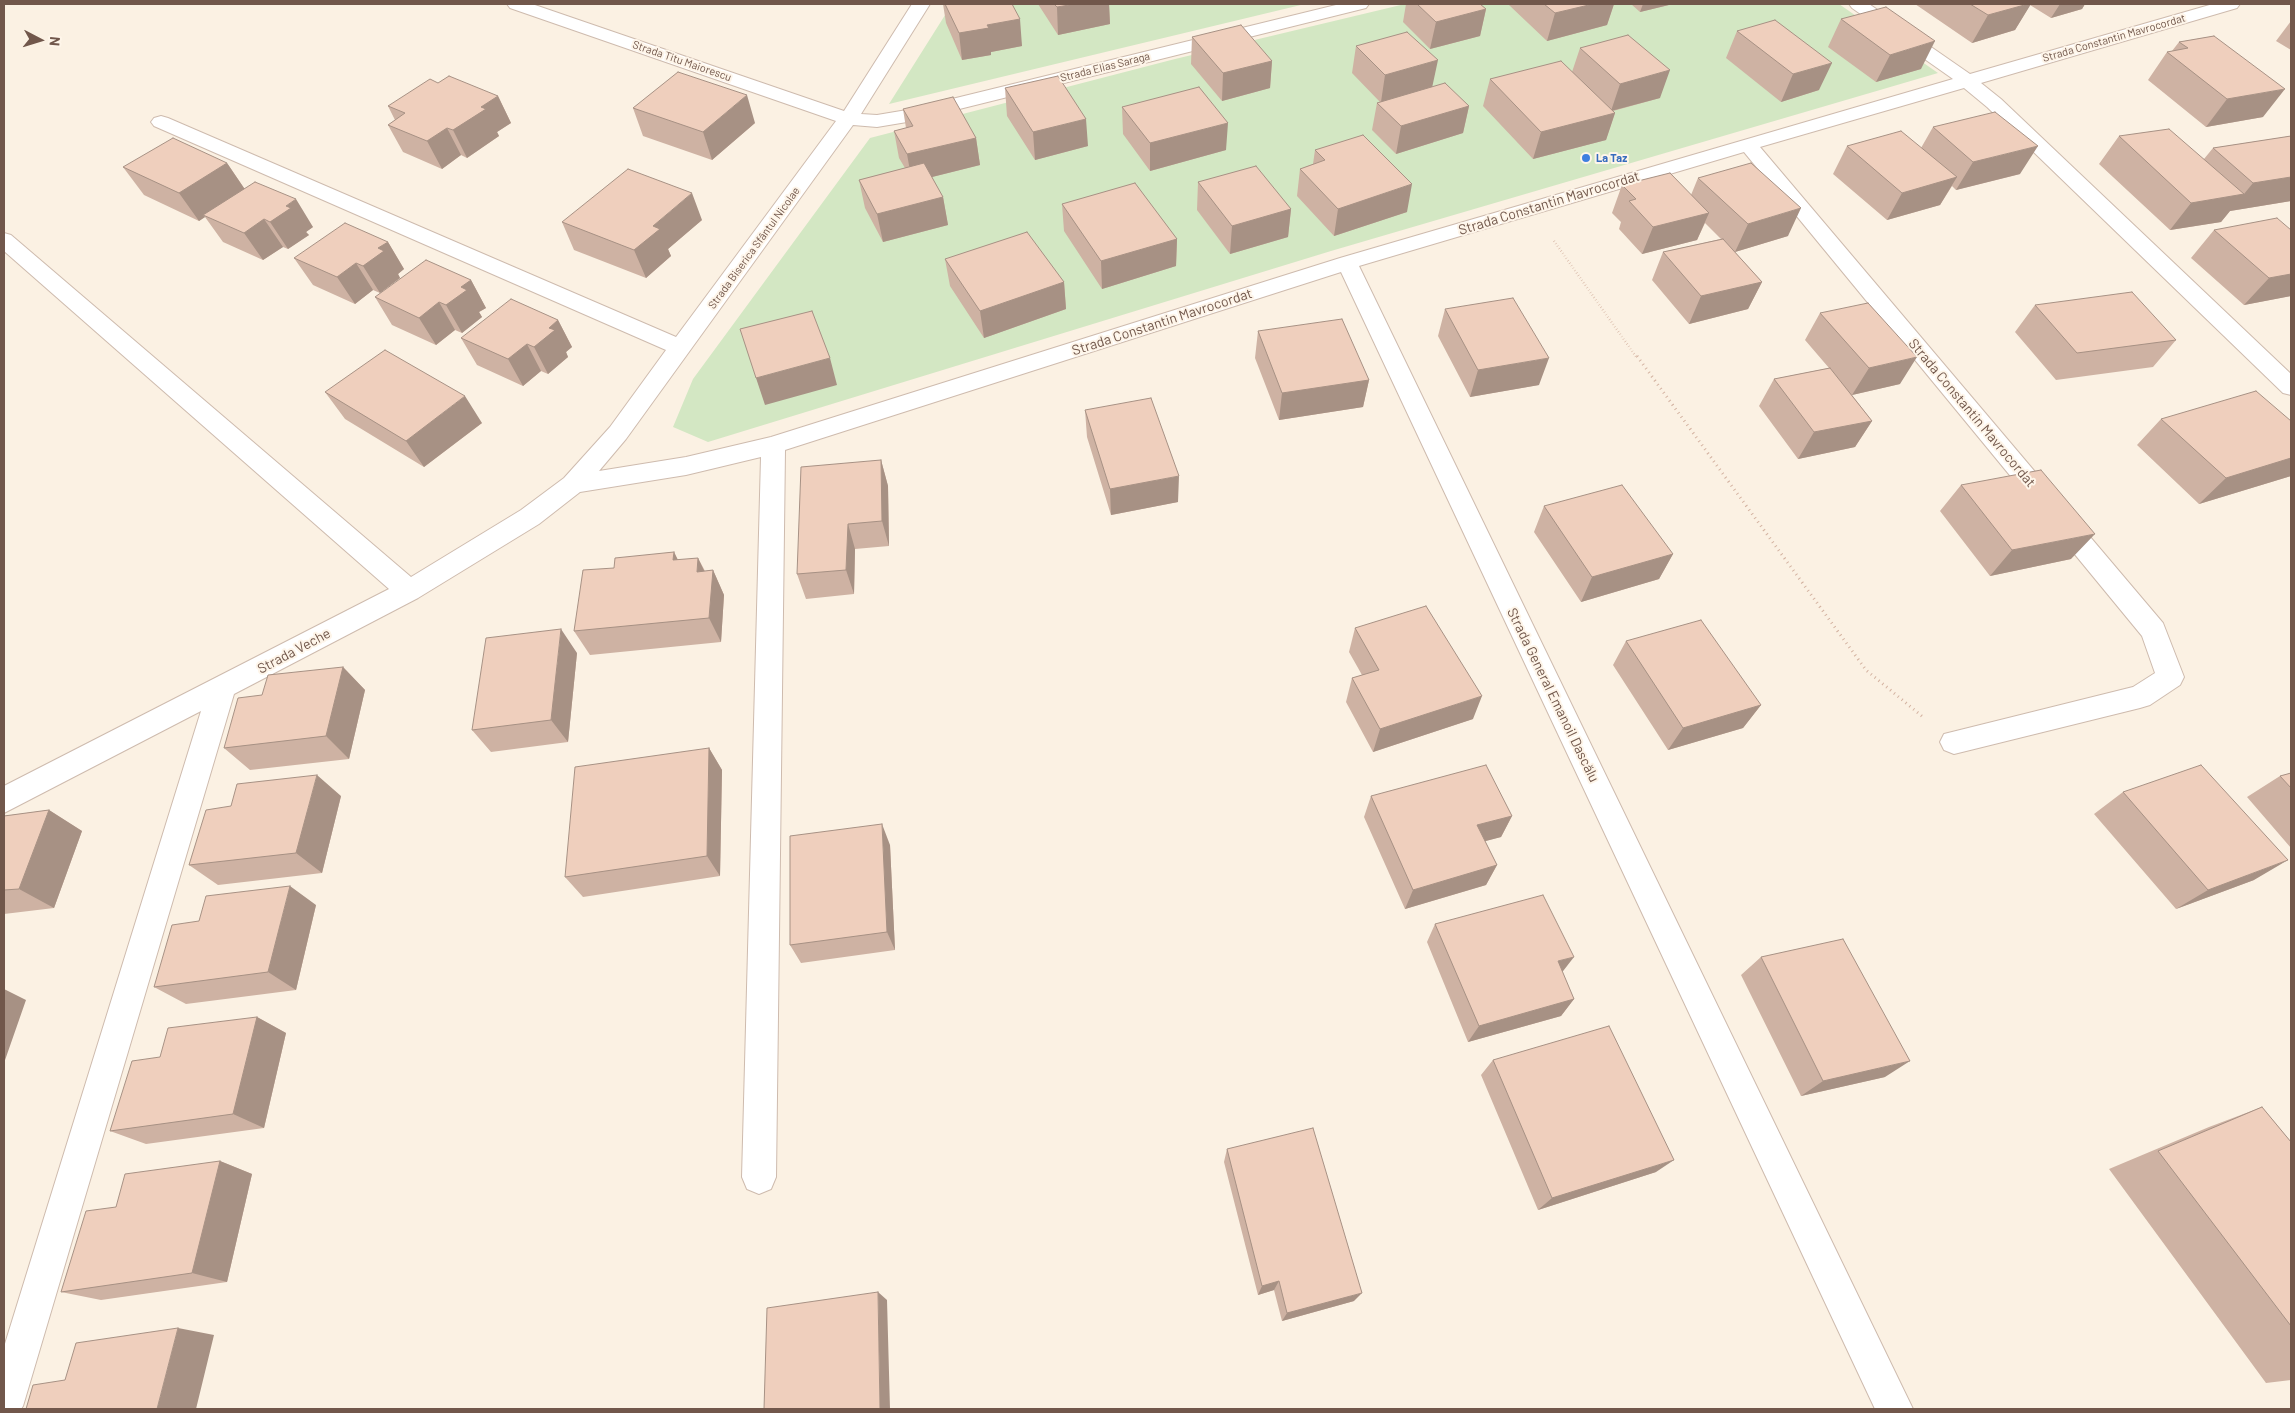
<!DOCTYPE html>
<meta charset="utf-8">
<style>
body{margin:0}
#map{position:relative;width:2295px;height:1413px;overflow:hidden;background:#fbf1e3;font-family:Barlow,sans-serif}
canvas{display:block}
.frame{position:absolute;inset:0;border:5px solid #71574b;pointer-events:none}
.north{position:absolute;left:15px;top:15px;width:50px;height:50px;-webkit-text-stroke:4px #fef5e9;paint-order:stroke;rotate:95deg;font-size:14px;font-weight:700;line-height:20px;text-align:center;color:#71574b}
.north::after{content:'';display:block;margin:auto;width:18px;height:22px;background:#71574b;clip-path:polygon(50% 0,100% 100%,50% 72%,0 100%)}
</style>
<div id="map">
<canvas width="2295" height="1413"></canvas>
<div class="frame"></div>
<div class="north">N</div>
</div>
<script>
const g = document.querySelector('canvas').getContext('2d');
g.lineJoin = 'round';
function fill(path, color) {
  g.fillStyle = color;
  g.fill(path, 'evenodd');
}
function poly(rows) {
  const path = new Path2D();
  for (const r of rows) {
    path.moveTo(r[0], r[1]);
    for (let i = 2; i < r.length; i += 2) path.lineTo(r[i], r[i + 1]);
  }
  return path;
}
function trace(path, color, width, dash) {
  g.strokeStyle = color;
  g.lineWidth = width;
  g.lineCap = dash ? 'butt' : 'round';
  g.setLineDash(dash || []);
  g.stroke(path);
}
function drawText(font, color, halo, rows, align = 'center') {
  g.font = font + ' Barlow,sans-serif';
  g.lineWidth = 4;
  g.setLineDash([]);
  g.textBaseline = 'middle';
  g.strokeStyle = halo;
  g.fillStyle = color;
  for (const [text, x, y, turn = 0] of rows) {
    g.save();
    g.translate(x, y);
    g.rotate((+turn || 0) * Math.PI / 180);
    g.textAlign = isNaN(turn) ? turn : align;
    if (halo) g.strokeText(text, 0, 0);
    g.fillText(text, 0, 0);
    g.restore();
  }
}
fill(poly([
 [952,4,1305,4,889,104],
 [1405,4,1839,4,1938,73,1331,251,708,442,673,427,693,379,870,138,1175,59]
]), '#d3e7c3');
const minor = poly([
 [507,4,532,4,844,111,912,4,930,4,861,114,877,115,907,110,1340,4,1369,4,1366,8,907,122,877,127,853,125,626,439,599,471,686,457,771,437,1340,258,1953,79,1852,8,1849,4,1869,4,1970,74,2213,4,2240,4,2237,8,1981,83,2001,99,2291,374,2291,395,2283,393,1987,107,1964,88,1760,147,2163,623,2184,677,2180,685,2150,705,2140,708,1954,754,1944,750,1940,742,1944,734,2133,687,2155,673,2142,636,1744,152,1359,266,1913,1409,1875,1409,1341,272,785,450,776,1177,771,1189,759,1194,747,1189,742,1177,761,457,686,475,580,492,539,524,418,598,234,694,23,1406,21,1409,4,1409,4,1347,201,711,4,813,4,786,389,589,4,251,4,233,11,235,411,577,521,510,564,478,610,427,666,350,154,126,151,122,154,118,161,116,168,118,676,337,836,121,510,8,507,4]
]);
trace(minor, '#cebbae', 2);
trace(poly([
 [1554,241,1637,358]
]), '#d3b2a0', 2.5, [0.5, 2.5]);
trace(poly([
 [1637,356,1866,670,1923,717]
]), '#d3b2a0', 3, [1, 4]);
fill(minor, '#fff');
fill(poly([
 [943,4,1012,4,1022,46,991,52,991,55,962,60,946,23],
 [1038,4,1109,4,1110,24,1058,35],
 [1406,4,1480,4,1486,9,1480,36,1430,49,1403,22],
 [1509,4,1614,4,1607,25,1547,41,1509,5],
 [1631,4,1673,4,1640,12],
 [1915,4,2085,4,2082,9,2051,18,2030,5,2015,30,1972,43],
 [1841,19,1921,69,1876,82,1828,47],
 [2291,21,2291,50,2276,41],
 [1737,31,1819,90,1781,102,1726,58],
 [2214,36,2263,117,2206,127,2148,80,2167,52,2172,51,2179,42],
 [1192,37,1272,61,1270,88,1222,101,1191,64],
 [1356,46,1469,106,1463,133,1396,154,1372,130,1377,103,1380,102,1352,73],
 [1580,48,1660,98,1613,111,1615,113,1606,140,1533,159,1483,106,1490,79,1572,72],
 [438,83,498,96,511,123,497,132,499,136,467,158,461,155,442,169,403,152,388,125,395,120,388,106],
 [1005,88,1088,146,1035,160,1007,116],
 [1122,107,1226,150,1150,171,1123,134],
 [633,108,755,123,712,160,643,136],
 [903,109,976,138,980,165,932,177,943,197,948,225,883,242,865,208,859,180,905,168,899,158,894,131,906,128],
 [1933,127,2020,174,1956,190,1952,186,1940,205,1887,220,1833,174,1847,146,1921,148],
 [2119,136,2204,159,2213,148,2291,136,2291,201,2230,211,2221,222,2170,230,2099,164],
 [1315,150,1407,212,1334,236,1297,196,1300,169,1313,164],
 [227,163,244,188,313,227,306,232,309,235,288,249,283,247,263,260,223,242,205,217,199,221,144,195,123,167],
 [1698,178,1788,236,1735,252,1762,282,1748,309,1689,324,1652,280,1663,252,1721,239,1705,223,1697,240,1642,254,1619,229,1621,222,1612,213,1622,185,1691,195],
 [1198,182,1291,209,1288,237,1230,254,1197,210],
 [1062,204,1177,239,1176,266,1102,289,1064,231],
 [702,220,668,249,671,256,646,278,574,250,562,222],
 [2214,230,2291,230,2291,296,2244,305,2191,258],
 [388,242,404,269,398,274,400,278,380,293,373,290,355,304,313,285,294,258],
 [945,259,1064,282,1066,309,984,338,950,286],
 [471,280,486,308,479,312,482,317,462,333,455,330,436,345,392,325,375,297],
 [2035,305,2176,340,2153,367,2056,380,2015,332],
 [1445,309,1539,385,1470,397,1438,336],
 [1820,313,1900,384,1852,395,1872,421,1855,447,1798,459,1759,406,1774,379,1829,368,1805,340],
 [558,320,572,347,566,352,568,357,548,374,541,371,523,386,477,365,461,338],
 [1258,331,1369,380,1363,407,1279,420,1255,358],
 [325,392,482,423,424,467,345,419],
 [1085,410,1178,502,1111,515,1087,437],
 [2161,419,2291,421,2291,476,2199,504,2137,445],
 [881,460,888,486,889,546,855,549,854,594,806,599,797,574],
 [1961,485,2071,559,1990,576,1940,511],
 [1544,506,1673,554,1659,579,1581,602,1534,532],
 [674,552,678,560,698,558,705,571,713,570,724,595,721,642,590,655,574,631,614,568],
 [1355,628,1473,719,1373,752,1346,702,1352,678,1362,675,1349,652],
 [1626,641,1761,705,1743,728,1668,750,1613,665],
 [577,653,568,742,491,752,472,730],
 [343,667,365,690,349,759,250,770,224,748,262,695],
 [709,748,722,770,720,876,583,897,565,877],
 [2291,773,2291,848,2247,797,2280,776],
 [2123,792,2254,880,2176,909,2094,814],
 [341,796,322,873,218,885,189,865],
 [1371,796,1512,816,1501,837,1485,841,1497,865,1486,885,1405,909,1364,817],
 [49,810,82,831,54,908,4,914,4,816],
 [890,845,895,950,801,963,790,945],
 [316,905,296,990,186,1004,154,987],
 [1435,924,1562,972,1574,999,1561,1016,1468,1042,1427,942],
 [1761,957,1885,1077,1801,1096,1741,975],
 [257,1017,286,1033,264,1128,146,1144,110,1131,160,1057],
 [1493,1060,1656,1172,1538,1210,1481,1075],
 [2262,1107,2291,1142,2291,1380,2266,1383,2109,1169,2209,1127],
 [1227,1149,1354,1301,1282,1321,1274,1290,1258,1295,1224,1162],
 [220,1161,252,1174,227,1282,101,1300,61,1292,116,1207]
]), '#ceb2a3');
fill(poly([
 [1075,4,1109,4,1110,24,1058,35,1057,7],
 [1593,4,1614,4,1607,25,1547,41,1555,13],
 [1643,4,1673,4,1640,12],
 [2028,4,2031,4,2015,30,1972,43,1988,15],
 [2060,4,2085,4,2082,9,2051,18],
 [1486,9,1480,36,1430,49,1436,22],
 [1020,19,1022,46,991,52,991,55,962,60,959,33,987,25],
 [1935,41,1921,69,1876,82,1890,55],
 [1438,60,1432,88,1381,102,1385,75],
 [1272,61,1270,88,1222,101,1223,73],
 [1832,63,1819,90,1781,102,1793,74],
 [1670,70,1660,98,1611,111,1620,84],
 [2285,89,2263,117,2206,127,2227,99],
 [747,95,755,123,712,160,703,132],
 [498,96,511,123,497,132,499,136,467,158,453,130,481,107],
 [1469,106,1463,133,1396,154,1401,126],
 [1615,113,1606,140,1533,159,1541,132],
 [1086,119,1088,146,1035,160,1033,132],
 [1228,123,1226,150,1150,171,1150,143],
 [447,128,461,155,442,169,427,141],
 [976,138,980,165,912,182,907,154],
 [2038,146,2020,174,1956,190,1973,162],
 [227,163,246,191,203,215,205,217,199,221,179,193],
 [1957,177,1940,205,1887,220,1902,193],
 [2291,177,2291,201,2230,211,2221,222,2170,230,2191,203,2244,194,2253,183],
 [1412,184,1407,212,1334,236,1338,209],
 [692,193,702,220,668,249,671,256,646,278,634,250,653,226],
 [943,197,948,225,883,242,877,214],
 [296,199,313,227,306,232,309,235,288,249,270,222,286,206],
 [1801,208,1788,236,1735,252,1748,224],
 [1291,209,1288,237,1230,254,1232,226],
 [1709,213,1697,240,1642,254,1653,227],
 [264,219,283,247,263,260,244,233],
 [1177,239,1176,266,1102,289,1101,261],
 [388,242,404,269,398,274,400,278,380,293,363,266,378,248],
 [356,263,373,290,355,304,337,277],
 [2291,274,2291,296,2244,305,2269,278],
 [471,280,486,308,479,312,482,317,462,333,446,305,461,287],
 [1064,282,1066,309,984,338,980,311],
 [1762,282,1748,309,1689,324,1701,296],
 [439,302,455,330,436,345,419,318],
 [558,320,572,347,566,352,568,357,548,374,534,347,549,328],
 [527,344,541,371,523,386,508,359],
 [1917,357,1900,384,1852,395,1869,368],
 [830,358,837,385,765,405,756,378],
 [1549,358,1539,385,1470,397,1478,370],
 [1369,380,1363,407,1279,420,1282,393],
 [465,396,482,423,424,467,406,441],
 [1872,421,1855,447,1798,459,1814,432],
 [2291,458,2291,476,2199,504,2226,478],
 [881,460,888,486,889,546,882,521],
 [1179,476,1178,502,1111,515,1110,489],
 [848,524,855,549,854,594,846,570],
 [2095,534,2071,559,1990,576,2012,550],
 [674,552,686,577,673,560],
 [1673,554,1659,579,1581,602,1592,577],
 [698,558,710,583,697,572],
 [713,570,724,595,721,642,709,618],
 [561,629,577,653,568,742,551,720],
 [343,667,365,690,349,759,326,736],
 [1482,696,1473,719,1373,752,1380,729],
 [1761,705,1743,728,1668,750,1683,728],
 [709,748,722,770,720,876,707,856],
 [317,775,341,796,322,873,296,853],
 [49,810,82,831,54,908,19,889],
 [1512,816,1501,837,1467,846,1477,825],
 [882,824,890,845,895,950,887,932],
 [2288,860,2254,880,2176,909,2208,890],
 [1497,865,1486,885,1405,909,1413,890],
 [290,886,316,905,296,990,268,972],
 [1574,957,1560,975,1558,961],
 [4,989,26,1000,4,1063],
 [1574,999,1561,1016,1468,1042,1479,1026],
 [257,1017,286,1033,264,1128,233,1114],
 [1910,1061,1885,1077,1801,1096,1823,1081],
 [1674,1160,1656,1172,1538,1210,1552,1198],
 [220,1161,252,1174,227,1282,192,1273],
 [1279,1281,1274,1290,1258,1295,1262,1286],
 [878,1292,887,1300,890,1409,880,1409],
 [1362,1293,1354,1301,1282,1321,1287,1313],
 [178,1328,214,1335,196,1409,157,1409]
]), '#a79184');
const building = poly([
 [945,4,1012,4,1020,19,987,25,989,28,959,33,945,4],
 [1054,4,1075,4,1057,7,1054,4],
 [1417,4,1480,4,1486,9,1436,22,1417,4],
 [1544,4,1593,4,1555,13,1544,4],
 [1970,4,2028,4,1988,15,1970,4],
 [1886,7,1935,41,1890,55,1841,19,1886,7],
 [1775,20,1832,63,1793,74,1737,31,1775,20],
 [1241,25,1272,61,1223,73,1192,37,1241,25],
 [1407,32,1438,60,1385,75,1356,46,1407,32],
 [1628,35,1670,70,1620,84,1580,48,1628,35],
 [2214,36,2285,89,2227,99,2167,52,2188,48,2179,42,2214,36],
 [1561,61,1615,113,1541,132,1490,79,1561,61],
 [678,72,747,95,703,132,633,108,678,72],
 [449,76,498,96,481,107,486,109,453,130,447,128,427,141,388,125,405,113,388,106,430,79,438,83,449,76],
 [1058,76,1086,119,1033,132,1005,88,1058,76],
 [1445,83,1469,106,1401,126,1377,103,1445,83],
 [1199,87,1228,123,1150,143,1122,107,1199,87],
 [953,97,976,138,907,154,894,131,913,126,903,109,953,97],
 [1995,112,2038,146,1973,162,1933,127,1995,112],
 [2169,129,2244,194,2191,203,2119,136,2169,129],
 [1901,131,1957,177,1902,193,1847,146,1901,131],
 [1363,135,1412,184,1338,209,1300,169,1325,160,1315,150,1363,135],
 [2291,136,2291,177,2253,183,2213,148,2291,136],
 [173,138,227,163,179,193,123,167,173,138],
 [924,163,943,197,877,214,859,180,924,163],
 [1751,163,1801,208,1748,224,1698,178,1751,163],
 [1256,166,1291,209,1232,226,1198,182,1256,166],
 [628,169,692,193,653,226,660,229,634,250,562,222,628,169],
 [1670,173,1709,213,1653,227,1629,201,1636,199,1622,185,1670,173],
 [255,182,296,199,286,206,291,208,270,222,264,219,244,233,203,215,255,182],
 [1135,183,1177,239,1101,261,1062,204,1135,183],
 [2277,218,2291,230,2291,274,2269,278,2214,230,2277,218],
 [345,223,388,242,378,248,384,251,363,266,356,263,337,277,294,258,345,223],
 [1027,232,1064,282,980,311,945,259,1027,232],
 [1723,239,1762,282,1701,296,1663,252,1723,239],
 [426,260,471,280,461,287,467,290,446,305,439,302,419,318,375,297,426,260],
 [2132,292,2176,340,2077,353,2035,305,2132,292],
 [1513,298,1549,358,1478,370,1445,309,1513,298],
 [511,299,558,320,549,328,555,330,534,347,527,344,508,359,461,338,511,299],
 [1868,303,1917,357,1869,368,1820,313,1868,303],
 [812,311,830,358,756,378,740,329,812,311],
 [1342,319,1369,380,1282,393,1258,331,1342,319],
 [385,350,465,396,406,441,325,392,385,350],
 [1830,368,1872,421,1814,432,1774,379,1830,368],
 [2256,391,2291,421,2291,458,2226,478,2161,419,2256,391],
 [1151,398,1179,476,1110,489,1085,410,1151,398],
 [881,460,882,521,848,524,846,570,797,574,801,467,881,460],
 [2041,470,2095,534,2012,550,1961,485,2041,470],
 [1622,485,1673,554,1592,577,1544,506,1622,485],
 [674,552,673,560,698,558,697,572,713,570,709,618,574,631,583,570,614,568,615,558,674,552],
 [1426,606,1482,696,1380,729,1352,678,1379,670,1355,628,1426,606],
 [1701,620,1761,705,1683,728,1626,641,1701,620],
 [561,629,551,720,472,730,486,638,561,629],
 [343,667,326,736,224,748,238,698,262,695,268,675,343,667],
 [709,748,707,856,565,877,575,767,709,748],
 [1486,765,1512,816,1477,825,1497,865,1413,890,1371,796,1486,765],
 [2201,765,2288,860,2208,890,2123,792,2201,765],
 [2291,773,2291,788,2280,776,2291,773],
 [317,775,296,853,189,865,206,810,231,806,237,784,317,775],
 [49,810,19,889,4,890,4,816,49,810],
 [882,824,887,932,790,945,790,836,882,824],
 [290,886,268,972,154,987,172,925,199,921,206,896,290,886],
 [1543,895,1574,957,1558,961,1574,999,1479,1026,1435,924,1543,895],
 [1843,939,1910,1061,1823,1081,1761,957,1843,939],
 [257,1017,233,1114,110,1131,132,1061,160,1057,168,1028,257,1017],
 [1609,1026,1674,1160,1552,1198,1493,1060,1609,1026],
 [2262,1107,2291,1142,2291,1326,2158,1151,2262,1107],
 [1313,1128,1362,1293,1287,1313,1279,1281,1262,1286,1227,1149,1313,1128],
 [220,1161,192,1273,61,1292,86,1211,116,1207,125,1174,220,1161],
 [878,1292,880,1409,764,1409,767,1308,878,1292],
 [178,1328,157,1409,26,1409,33,1385,65,1380,76,1343,178,1328]
]);
fill(building, '#efcfbd');
trace(building, '#a79184', 1);
for (const [x, y, r, color] of [
 [1586,158,5,"#3f7fe0"]
]) {
  const dot = new Path2D();
  dot.arc(x, y, r, 0, 2 * Math.PI);
  g.fillStyle = color;
  g.fill(dot);
  trace(dot, '#fef5e9', 2);
}
drawText('11px', '#71574b', '#fef5e9', [
 ["Strada Constantin Mavrocordat",2114,38,-16],
 ["Strada Titu Maiorescu",682,61,19],
 ["Strada Elias Saraga",1105,67,-14],
 ["Strada Biserica Sfântul Nicolae",754,248,-54]
]);
drawText('bold 11px', '#366cbe', '#fef5e9', [
 ["La Taz",1596,158]
], 'left');
drawText('14px', '#71574b', '#fef5e9', [
 ["Strada Constantin Mavrocordat",1549,203,-17],
 ["Strada Constantin Mavrocordat",1162,322,-18],
 ["Strada Constantin Mavrocordat",1972,413,50],
 ["Strada Veche",294,651,-28],
 ["Strada General Emanoil Dascălu",1553,695,64]
]);
</script>
